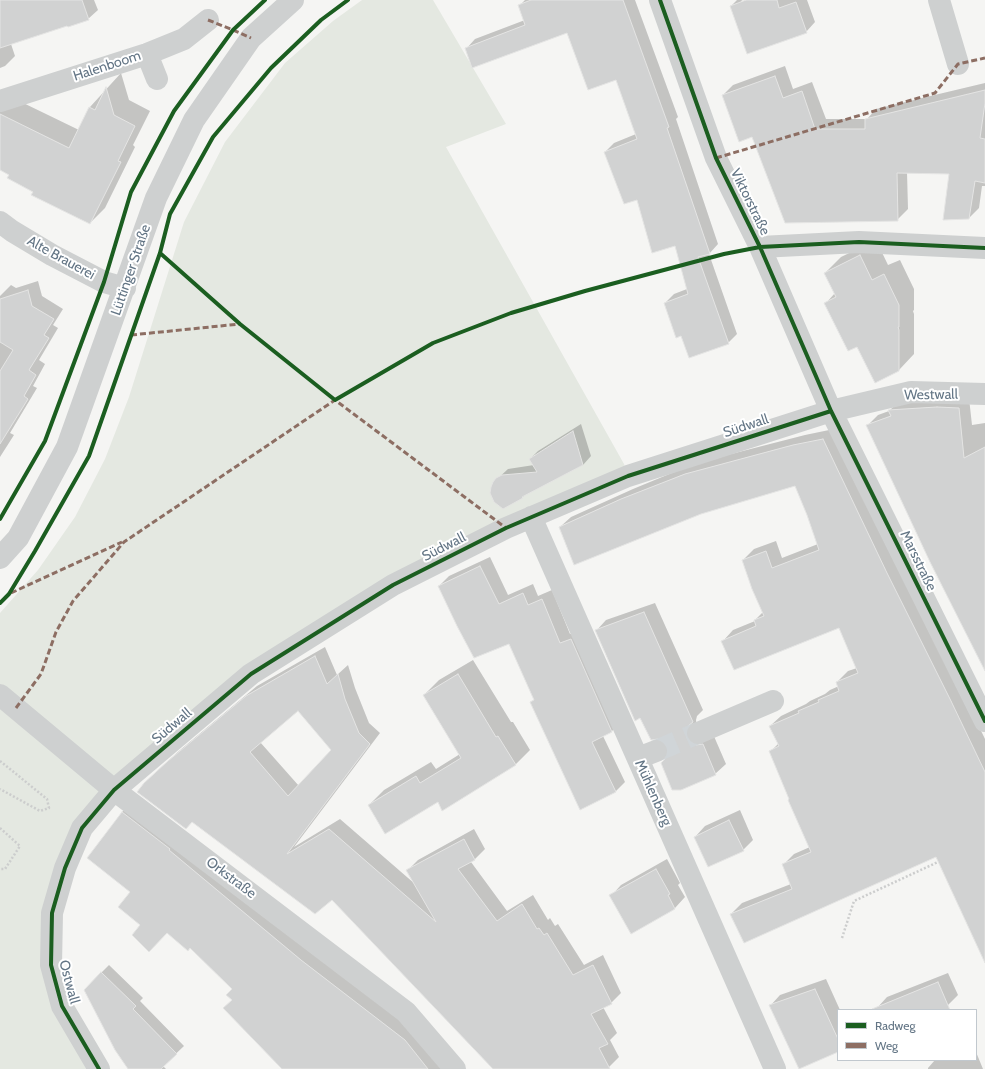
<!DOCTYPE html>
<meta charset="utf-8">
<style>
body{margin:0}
#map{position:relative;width:985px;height:1069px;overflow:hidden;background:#f5f5f3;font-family:Cabin,sans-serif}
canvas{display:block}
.legend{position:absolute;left:837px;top:1009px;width:140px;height:52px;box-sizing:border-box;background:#fff;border:1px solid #c1c8ce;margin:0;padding:5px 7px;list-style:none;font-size:12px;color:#637585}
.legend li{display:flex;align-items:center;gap:8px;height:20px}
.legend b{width:20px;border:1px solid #c1c8ce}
</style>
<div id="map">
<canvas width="985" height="1069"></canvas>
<ul class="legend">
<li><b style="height:5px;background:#1b5e20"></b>Radweg</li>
<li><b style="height:5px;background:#8d6e63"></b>Weg</li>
</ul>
</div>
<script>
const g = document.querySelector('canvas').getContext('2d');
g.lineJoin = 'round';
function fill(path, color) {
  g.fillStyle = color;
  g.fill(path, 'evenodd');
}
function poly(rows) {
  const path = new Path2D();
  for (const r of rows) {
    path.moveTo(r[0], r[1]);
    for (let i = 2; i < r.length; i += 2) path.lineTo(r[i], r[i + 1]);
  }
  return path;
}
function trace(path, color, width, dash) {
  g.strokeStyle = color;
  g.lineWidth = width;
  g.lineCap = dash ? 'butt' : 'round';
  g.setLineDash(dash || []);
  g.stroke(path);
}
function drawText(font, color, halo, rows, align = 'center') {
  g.font = font + ' Cabin,sans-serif';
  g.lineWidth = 4;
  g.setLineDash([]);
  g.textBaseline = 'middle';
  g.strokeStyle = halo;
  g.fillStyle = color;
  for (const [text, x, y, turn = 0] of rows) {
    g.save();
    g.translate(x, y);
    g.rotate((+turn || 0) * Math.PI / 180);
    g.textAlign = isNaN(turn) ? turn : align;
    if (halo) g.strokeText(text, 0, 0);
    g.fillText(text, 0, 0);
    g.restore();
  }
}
fill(poly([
 [362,0,433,0,506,124,446,147,624,464,628,476,531,517,250,674,82,828,51,965,99,1069,0,1069,0,613,38,570,75,517,105,459,129,397,184,222,225,142,285,63,333,21]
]), '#e4e8e1');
fill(poly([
 [10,0,94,0,98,10,88,19],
 [525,0,635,0,678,117,676,119,718,244,709,254,737,334,728,343,682,335,665,303,674,294,687,289,676,245,637,199,605,152,614,143,636,134,617,79,568,32,466,49,475,39,525,20,520,5],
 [737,0,743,0,741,1,741,3,749,0,807,0,815,22,806,32,731,6],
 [3,20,15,56,5,66,0,68,0,21],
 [785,66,793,89,812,82,826,119,867,119,876,109,985,83,985,186,982,186,979,208,969,218,951,173,907,172,908,209,897,220,752,136,723,95,733,85],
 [121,73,129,100,150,111,133,145,135,147,105,208,90,223,34,191,10,174,0,169,0,109,13,98,79,130,90,107],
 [876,240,888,265,900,260,914,289,914,310,913,311,914,314,914,354,899,370,858,345,826,303,835,293,825,273,841,257],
 [38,281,42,296,63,309,53,325,58,328,39,360,45,364,33,386,37,388,10,433,14,435,0,457,0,296,11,285,16,288],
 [969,398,972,425,985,423,985,666,867,426,878,415,889,411,900,400],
 [581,424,591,456,583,465,526,494,522,498,494,482,508,469,534,465,530,459,538,451],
 [834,429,985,739,985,939,936,856,731,914,742,903,791,884,783,865,794,854,810,847,771,751,779,743,770,726,781,716,806,704,810,701,825,694,830,690,839,686,837,682,848,671,857,668,839,626,723,641,733,630,755,621,755,620,763,612,743,560,754,549,776,541,782,558,818,544,808,515,795,485,560,527,571,517,633,489,696,463,805,435],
 [490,557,508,595,533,584,538,596,552,590,570,634,581,630,622,721,612,731,603,736,625,782,615,792,531,702,535,699,509,642,439,586,449,576],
 [655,603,703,710,697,716,696,720,697,728,713,734,726,764,715,774,668,757,669,753,668,746,596,631,606,620],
 [325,647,337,675,348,665,355,688,369,723,380,733,294,847,340,819,415,884,408,870,418,860,474,829,485,849,475,859,471,862,507,911,533,895,548,920,550,918,555,926,558,924,584,965,603,955,621,993,611,1003,603,1007,617,1033,610,1040,619,1057,609,1067,604,1069,494,1069,332,899,156,772,179,751,257,686],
 [298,710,333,750,299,786,260,742],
 [473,660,511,722,513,722,530,750,515,765,438,801,369,805,384,790,431,762,436,769,460,754,424,695,439,680],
 [132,803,415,1031,444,1069,283,1069,233,1000,233,989,190,947,167,932,142,925,131,891,88,858,122,812],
 [740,810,753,840,743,850,695,837,705,826],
 [667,859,680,883,678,885,685,897,675,908,632,933,611,896,621,885],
 [109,965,143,998,140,1001,184,1046,163,1066,166,1069,129,1069,101,973],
 [948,973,958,995,948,1005,936,1010,878,1010,877,1008,887,997],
 [826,979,840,1010,838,1010,838,1051,770,1006,780,995],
 [976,1052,983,1069,928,1069,928,1068,935,1060,976,1060]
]), '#0003');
const building = poly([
 [0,0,82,0,89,20,68,27,67,26,0,48,0,0],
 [531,0,623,0,669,127,667,128,710,254,698,257,729,344,689,358,681,336,676,338,664,303,688,294,675,246,652,253,637,200,624,204,604,152,637,139,616,80,588,90,567,33,472,68,465,48,525,25,518,5,531,0],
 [746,0,777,0,779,8,796,2,807,33,747,54,730,6,746,0],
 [775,76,783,98,802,91,815,129,865,129,865,119,985,90,985,103,980,138,985,139,985,183,975,181,969,219,943,220,949,174,897,173,898,221,785,223,752,137,739,142,722,95,775,76],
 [106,87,114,115,135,126,118,161,121,162,90,224,31,195,33,192,7,178,9,175,0,170,0,114,69,148,89,107,95,110,106,87],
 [860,255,872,280,884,274,899,305,899,327,898,327,899,330,899,371,875,383,857,347,848,351,824,303,836,297,824,273,860,255],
 [28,290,32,306,54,319,44,335,49,338,29,370,36,375,24,396,28,399,0,444,0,371,13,350,0,342,0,299,28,290],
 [937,407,959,408,964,458,985,447,985,671,930,562,866,425,891,416,888,410,937,407],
 [573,431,583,465,522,497,523,498,503,509,494,502,490,493,491,487,493,482,496,478,502,475,537,472,529,459,573,431],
 [823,439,887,573,951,701,985,772,985,963,936,857,744,943,730,914,792,889,782,864,811,852,788,800,789,799,769,751,779,746,769,726,799,713,798,711,819,702,818,700,839,691,836,682,858,673,839,628,734,670,721,641,756,626,754,620,764,616,752,589,742,560,766,551,772,568,819,550,807,515,795,486,701,514,574,565,559,527,621,499,685,474,793,445,823,439],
 [480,566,499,604,523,593,528,605,542,599,560,643,571,639,612,732,592,742,616,792,580,810,530,702,534,700,509,644,474,658,457,626,438,586,480,566],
 [644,612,693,722,688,726,686,731,687,738,691,743,696,745,703,744,716,775,681,790,672,790,661,763,665,759,668,753,667,746,664,742,658,739,651,740,640,718,635,721,595,630,644,612],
 [315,656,327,684,338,674,345,699,359,733,370,744,287,854,329,829,436,922,406,870,464,839,475,860,458,869,497,921,522,904,537,929,539,928,544,935,547,933,573,975,593,965,612,1004,591,1014,608,1044,599,1048,610,1069,493,1069,332,900,315,914,192,822,186,829,137,792,144,783,168,761,246,696,315,656],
 [298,711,331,750,288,796,250,752,298,711],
 [458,674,496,737,498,736,516,765,442,811,438,802,385,834,368,805,416,776,420,783,461,758,423,695,458,674],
 [122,812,170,849,169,850,301,960,405,1040,428,1069,282,1069,223,1008,232,1000,226,995,232,989,190,948,188,951,167,933,149,952,132,935,140,925,118,907,130,892,87,858,122,812],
 [729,820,744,851,708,867,694,837,729,820],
 [656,869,670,894,668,895,675,909,631,934,609,895,656,869],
 [101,972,136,1006,133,1009,177,1054,161,1069,128,1069,115,1050,84,990,101,972],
 [938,982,950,1010,872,1010,872,1009,938,982],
 [815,989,838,1039,838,1052,799,1069,769,1005,815,989]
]);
fill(building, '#d1d2d2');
trace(building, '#e4e4e3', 1);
trace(poly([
 [656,751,698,733]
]), '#d0d5d8', 22, [22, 11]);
trace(poly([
 [0,761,47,799,49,808,40,811,0,789],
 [0,828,20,846,5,869,0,869],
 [842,938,854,901,938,862]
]), '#cccdcd', 2.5, [2, 2]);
trace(poly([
 [660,0,716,158,760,247,831,411,985,721],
 [939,0,958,64],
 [147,54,157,79],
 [0,101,147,54,184,39,208,20],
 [0,222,12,231,52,255,104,282,125,288],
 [760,247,859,242,985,248],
 [531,517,775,1069],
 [0,558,18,538,67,447,156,198,194,120,251,38,293,0],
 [0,695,114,790,406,1012,455,1069],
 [698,733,773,701],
 [638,758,656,751],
 [99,1069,62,1006,51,965,52,913,65,868,82,828,114,790,251,674,393,585,506,528,628,476,831,411,911,392,985,394]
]), '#ced0d0', 22);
trace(poly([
 [208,20,233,30,251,38],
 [716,158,935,93,958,64,985,58],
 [131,335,240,324],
 [11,593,122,542],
 [16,708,41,674,56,632,73,601,124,542,335,400,506,528]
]), '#8d6e63', 3, [6, 3]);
trace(poly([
 [660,0,716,158,760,247,831,411,985,721],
 [160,253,240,324,335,400,433,343,511,313,585,291,724,254,760,247,859,242,985,248],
 [0,519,45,441,104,282,131,192,174,111,233,30,265,0],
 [0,603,9,594,35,551,89,456,160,253,170,214,213,137,271,68,321,20,348,0],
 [99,1069,62,1006,51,965,52,913,65,868,82,828,114,790,251,674,393,585,506,528,628,476,831,411]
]), '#1b5e20', 4);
drawText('14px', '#637585', '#fff', [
 ["Halenboom",107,66,-18],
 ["Viktorstraße",750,202,64],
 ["Alte Brauerei",61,258,29],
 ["Lüttinger Straße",131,270,-71],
 ["Westwall",931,395,-1],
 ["Südwall",746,426,-18],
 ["Südwall",444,547,-27],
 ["Marsstraße",918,561,64],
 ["Südwall",172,726,-40],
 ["Mühlenberg",653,793,66],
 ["Orkstraße",231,878,37],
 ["Ostwall",69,982,75]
]);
</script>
